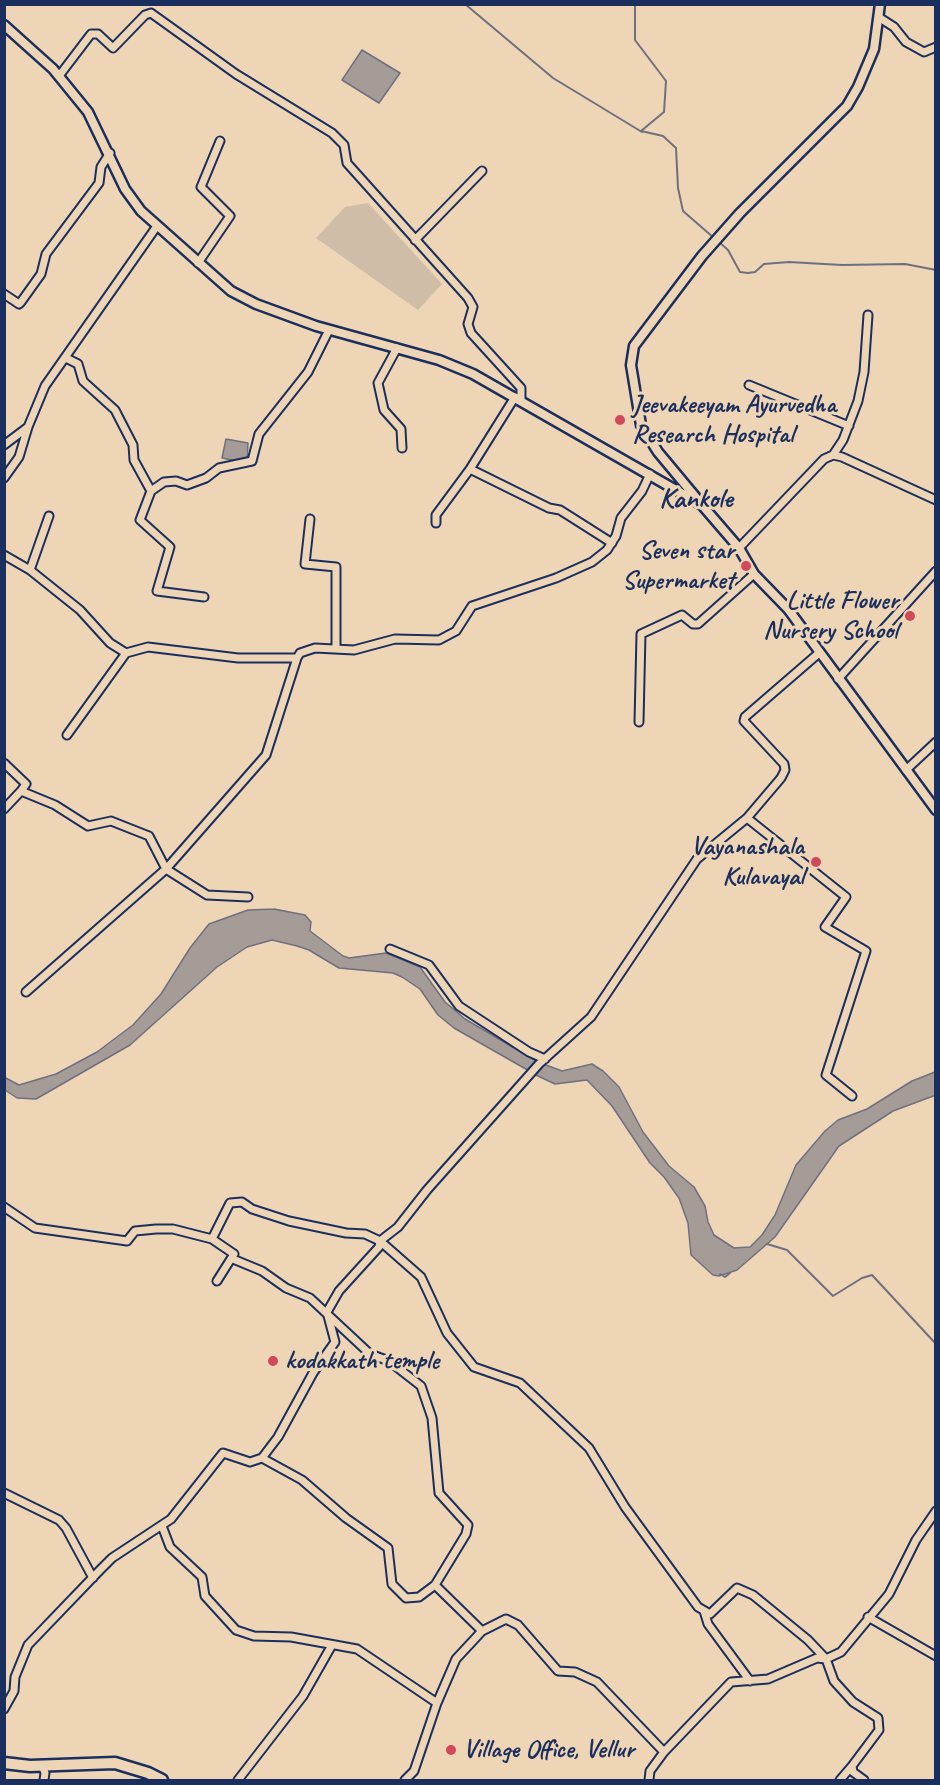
<!DOCTYPE html>
<style>
body{margin:0}
#map{position:relative;width:940px;height:1785px;overflow:hidden;background:#eed5b5;font-family:Caveat,sans-serif}
canvas{display:block}
.frame{position:absolute;inset:0;border:6px solid #1b2f5e;pointer-events:none}
</style>
<div id="map">
<canvas width="940" height="1785"></canvas>
<div class="frame"></div>
</div>
<script>
const g = document.querySelector('canvas').getContext('2d');
g.lineJoin = 'round';
function fill(path, color) {
  g.fillStyle = color;
  g.fill(path, 'evenodd');
}
function poly(rows) {
  const path = new Path2D();
  for (const r of rows) {
    path.moveTo(r[0], r[1]);
    for (let i = 2; i < r.length; i += 2) path.lineTo(r[i], r[i + 1]);
  }
  return path;
}
function trace(path, color, width, dash) {
  g.strokeStyle = color;
  g.lineWidth = width;
  g.lineCap = dash ? 'butt' : 'round';
  g.setLineDash(dash || []);
  g.stroke(path);
}
function drawText(font, color, halo, rows, align = 'center') {
  g.font = font + ' Caveat,sans-serif';
  g.lineWidth = 6;
  g.setLineDash([]);
  g.textBaseline = 'middle';
  g.strokeStyle = halo;
  g.fillStyle = color;
  for (const [text, x, y, turn = 0] of rows) {
    g.save();
    g.translate(x, y);
    g.rotate((+turn || 0) * Math.PI / 180);
    g.textAlign = isNaN(turn) ? turn : align;
    if (halo) g.strokeText(text, 0, 0);
    g.fillText(text, 0, 0);
    g.restore();
  }
}
fill(poly([
 [368,203,442,284,418,310,316,238,345,207]
]), '#cfbda8');
const water = poly([
 [362,50,400,73,379,103,342,80,362,50],
 [226,439,248,443,247,463,222,458,226,439],
 [274,909,305,915,311,922,310,931,343,956,349,958,386,953,420,967,445,1002,465,1019,538,1062,562,1071,592,1064,603,1071,619,1087,643,1132,669,1166,694,1187,705,1206,708,1222,714,1235,734,1248,750,1247,762,1235,775,1215,796,1165,825,1131,838,1120,867,1109,912,1081,935,1072,936,1095,893,1111,839,1146,775,1237,737,1270,719,1276,713,1275,691,1255,688,1223,679,1198,664,1177,650,1163,612,1106,587,1080,555,1084,538,1076,454,1028,438,1015,420,989,402,977,393,973,339,968,309,950,297,946,272,940,247,947,217,967,130,1045,36,1099,17,1098,5,1090,4,1077,19,1085,56,1074,97,1052,133,1025,161,994,190,948,209,924,248,910,274,909]
]);
fill(water, '#a69c97');
trace(water, '#6e7080', 1.5);
trace(poly([
 [465,4,553,78,642,132],
 [635,4,635,40,666,81,664,112,641,131],
 [641,131,663,136,676,148,678,188,683,211,714,238],
 [718,241,728,250,740,272,748,273,755,272,764,264,789,262,842,265,905,264,936,270],
 [767,1244,787,1250,833,1296,862,1278,872,1275,936,1344],
 [720,1274,725,1277,730,1273]
]), '#6e7080', 2);
const minor = poly([
 [880,18,894,27,906,42,924,52,936,47],
 [59,76,91,34,98,34,113,48,145,15,151,13,236,74,332,133,344,145,347,163,468,298,473,307,468,324,471,333,521,388,521,401],
 [415,240,482,171],
 [198,263,230,216,201,187,220,141],
 [4,294,19,304,21,302,41,274,46,254,99,183,101,167,110,153],
 [397,348,378,383,384,410,401,429,402,448],
 [66,358,78,364,83,381,115,410,133,445,134,460,151,491],
 [749,385,849,426],
 [515,397,470,469,549,508,560,510,612,543],
 [4,445,28,427,45,386,157,226],
 [833,455,843,440,858,401,864,372,868,315],
 [4,478,19,457,28,427],
 [310,519,305,564,336,567,336,649],
 [436,523,436,515,470,469],
 [739,548,824,459,833,455,842,457,936,500],
 [4,555,30,570,80,610,110,643,126,653,148,647,238,658,297,658,300,653,315,648,354,650,395,639,439,640,456,631,472,606,556,578,592,562,607,550,616,536,621,518,642,491,650,474],
 [30,570,49,516],
 [204,597,157,591,170,547,140,520,151,491,164,482,176,481,187,485,206,478,219,468,252,461,259,434,308,372,329,330],
 [819,653,745,717,744,721,784,764,785,770,781,778,747,818,697,859,591,1017,539,1064,427,1190,398,1227,380,1241,421,1277,447,1333,474,1367,520,1383,589,1448,625,1507,698,1607,710,1614,737,1588,753,1595,808,1640,826,1659,834,1681,853,1702,878,1718,879,1730,852,1766,853,1772,864,1780],
 [838,679,936,571],
 [639,722,641,634,682,615,693,624,698,624,754,574],
 [67,735,126,653],
 [4,763,26,784,21,791],
 [906,770,936,742],
 [4,809,21,791,55,805,88,826,111,821,149,836,166,869,207,895,248,897],
 [747,818,846,897,825,927,866,951,826,1075,852,1096],
 [390,949,429,965,459,1006,529,1052,545,1059],
 [26,992,166,869,266,755,297,658],
 [4,1207,35,1228,127,1241,135,1231,156,1229,173,1229,212,1239,230,1203,242,1202,252,1209,289,1221,346,1233,365,1234,380,1241,379,1247,339,1291,327,1312,335,1342,313,1373,278,1437,262,1458,250,1462,223,1453,171,1519,112,1558,100,1570,28,1645,15,1677,14,1691,4,1709],
 [212,1239,234,1254,217,1281],
 [233,1259,262,1271,286,1288,310,1298,370,1354,389,1361,421,1386,432,1418,439,1493,468,1525,466,1534,435,1585],
 [262,1458,302,1480,346,1518,388,1548,392,1584,406,1598,419,1597,435,1585,482,1631],
 [4,1493,59,1520,66,1528,93,1578],
 [162,1526,170,1547,202,1577,205,1596,236,1630,254,1636,291,1637,357,1649,437,1703],
 [704,1611,708,1624,750,1681],
 [868,1617,936,1656],
 [42,1765,45,1773,44,1780],
 [238,1780,303,1696,332,1645],
 [405,1780,414,1771,437,1703,456,1659,482,1631,506,1619,518,1625,558,1671,575,1672,597,1682,664,1752],
 [649,1780,650,1771,664,1752,731,1682,768,1679,817,1658,826,1659,841,1652,889,1594,916,1540,936,1511],
 [840,1780,852,1766]
]);
const major = poly([
 [4,25,53,69,88,112,125,189,141,211,231,291,256,304,316,326,439,360,473,374,702,505,739,548,754,574,788,609,936,810],
 [698,500,658,452,641,425,631,365,634,346,702,256,740,213,847,106,858,87,874,49,880,4]
]);
const highway = poly([
 [4,1763,30,1766,115,1763,148,1773,162,1780]
]);
trace(minor, '#1b2f5e', 11);
trace(major, '#1b2f5e', 13);
trace(highway, '#1b2f5e', 15);
trace(minor, '#eed5b5', 7);
trace(major, '#eed5b5', 8);
trace(highway, '#eed5b5', 10);
for (const [x, y, r, color] of [
 [620,420,6,"#d1495b"],
 [746,566,6,"#d1495b"],
 [910,616,6,"#d1495b"],
 [816,862,6,"#d1495b"],
 [273,1361,6,"#d1495b"],
 [451,1750,6,"#d1495b"]
]) {
  const dot = new Path2D();
  dot.arc(x, y, r, 0, 2 * Math.PI);
  g.fillStyle = color;
  g.fill(dot);
  trace(dot, '#eed5b5', 2);
}
drawText('bold 26px', '#1b2f5e', '#eed5b5', [
 ["Jeevakeeyam Ayurvedha",632,405],
 ["Research Hospital",632,435],
 ["Seven star",734,551,"right"],
 ["Supermarket",734,581,"right"],
 ["Little Flower",898,601,"right"],
 ["Nursery School",898,631,"right"],
 ["Vayanashala",804,847,"right"],
 ["Kulavayal",804,877,"right"],
 ["kodakkath temple",285,1361],
 ["Village Office, Vellur",463,1750]
], 'left');
drawText('bold 28px', '#1b2f5e', '#eed5b5', [
 ["Kankole",696,500]
]);
</script>
